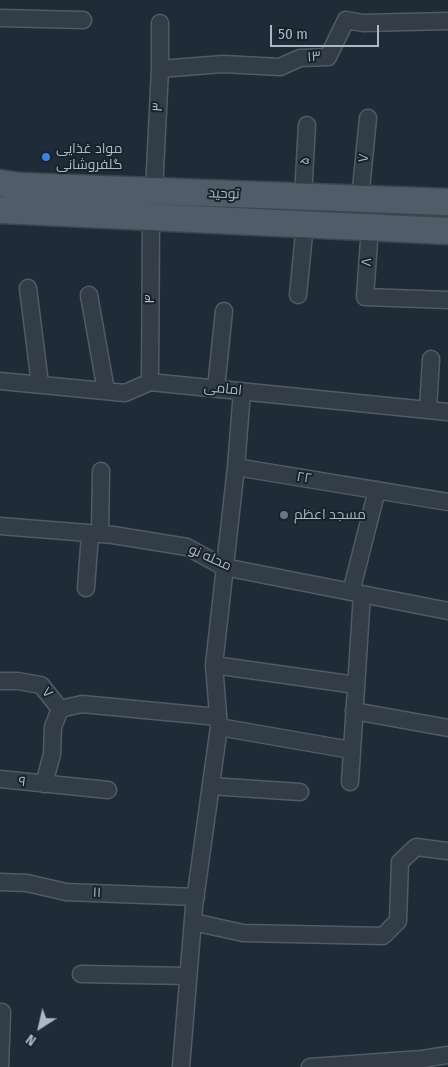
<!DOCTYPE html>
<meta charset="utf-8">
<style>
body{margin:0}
#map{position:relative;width:448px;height:1067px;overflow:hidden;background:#1f2b37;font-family:"Fira Sans Condensed",sans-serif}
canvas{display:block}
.north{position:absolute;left:15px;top:1002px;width:50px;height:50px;-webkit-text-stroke:4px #18222c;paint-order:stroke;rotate:215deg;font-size:14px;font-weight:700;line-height:20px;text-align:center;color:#acb8c5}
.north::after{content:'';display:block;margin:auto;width:18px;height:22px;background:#acb8c5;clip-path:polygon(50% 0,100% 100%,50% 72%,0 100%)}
.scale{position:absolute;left:270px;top:25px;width:109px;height:22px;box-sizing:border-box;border:2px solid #acb8c5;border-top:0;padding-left:6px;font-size:15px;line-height:18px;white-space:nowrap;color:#acb8c5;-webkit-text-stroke:4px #18222c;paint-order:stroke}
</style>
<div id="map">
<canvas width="448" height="1067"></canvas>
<div class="north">N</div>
<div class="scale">50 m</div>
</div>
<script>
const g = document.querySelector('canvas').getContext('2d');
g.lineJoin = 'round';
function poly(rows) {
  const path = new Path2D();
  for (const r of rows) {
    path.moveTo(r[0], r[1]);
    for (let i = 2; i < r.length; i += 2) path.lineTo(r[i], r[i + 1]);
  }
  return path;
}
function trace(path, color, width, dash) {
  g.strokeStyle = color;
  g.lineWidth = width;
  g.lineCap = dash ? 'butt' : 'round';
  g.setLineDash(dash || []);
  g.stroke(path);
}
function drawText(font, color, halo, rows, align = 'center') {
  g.font = font + ' "Fira Sans Condensed",Cairo,sans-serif';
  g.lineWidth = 4;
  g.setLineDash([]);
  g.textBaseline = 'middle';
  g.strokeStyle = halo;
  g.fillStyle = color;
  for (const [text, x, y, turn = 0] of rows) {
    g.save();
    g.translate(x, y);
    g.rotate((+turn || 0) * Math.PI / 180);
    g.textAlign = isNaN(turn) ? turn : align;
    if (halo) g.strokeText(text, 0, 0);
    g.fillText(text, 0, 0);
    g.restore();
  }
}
const street = poly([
 [0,18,83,20],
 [160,69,223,64,280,67,300,58,328,57,346,20,363,23,448,21],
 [154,191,160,69,160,23],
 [303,196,307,125],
 [360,199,368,118],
 [370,227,365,297,448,300],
 [28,288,40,384],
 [89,295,106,391],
 [298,295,305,224],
 [0,381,125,393,150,382,448,412],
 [150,382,151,217],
 [216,388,224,311],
 [242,391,236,467,448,502],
 [428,409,431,359],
 [0,526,113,535,187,547,224,567,448,611],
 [100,534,101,471],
 [86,588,90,534],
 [351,592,377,490],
 [214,665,356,685],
 [0,681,18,681,41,685,60,709],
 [354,711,448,728],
 [219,727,351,750],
 [0,779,108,790],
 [350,782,362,594],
 [44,784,52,754,53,727,60,709,82,704,218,717],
 [211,786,300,792],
 [0,882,27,883,66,892,196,897],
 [193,922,243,933,383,936,398,921,400,862,416,847,448,851],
 [81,974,188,976],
 [0,1067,2,1012],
 [181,1067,194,907,219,727,214,665,236,467],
 [310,1067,422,1059,448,1055]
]);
const primary = poly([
 [0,183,20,186,448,202],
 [0,210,448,231]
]);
trace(street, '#505b66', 19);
trace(primary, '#3c4651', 29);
trace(street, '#323d47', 16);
trace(primary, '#505c68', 26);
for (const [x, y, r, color] of [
 [46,157,5,"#3f7fe0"],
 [284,515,5,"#6b7280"]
]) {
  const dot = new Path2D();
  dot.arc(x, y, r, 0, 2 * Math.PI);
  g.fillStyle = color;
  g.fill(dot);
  trace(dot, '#18222c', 2);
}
drawText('14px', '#acb8c5', '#18222c', [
 ["۱۳",314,57,-4],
 ["۳",158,107,-87],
 ["۷",364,158,-85],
 ["۵",305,161,-87],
 ["توحید",224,194,2],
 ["۸",367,262,-86],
 ["۴",150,299,-90],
 ["امامی",223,389,6],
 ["۲۲",304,478,9],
 ["محله نو",210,558,24],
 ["۷",47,693,48],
 ["۹",22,782,7],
 ["۱۱",97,893,2]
]);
drawText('14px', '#acb8c5', '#18222c', [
 ["مواد غذایی",56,149],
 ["گلفروشانی",56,165],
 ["مسجد اعظم",294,515]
], 'left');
</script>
